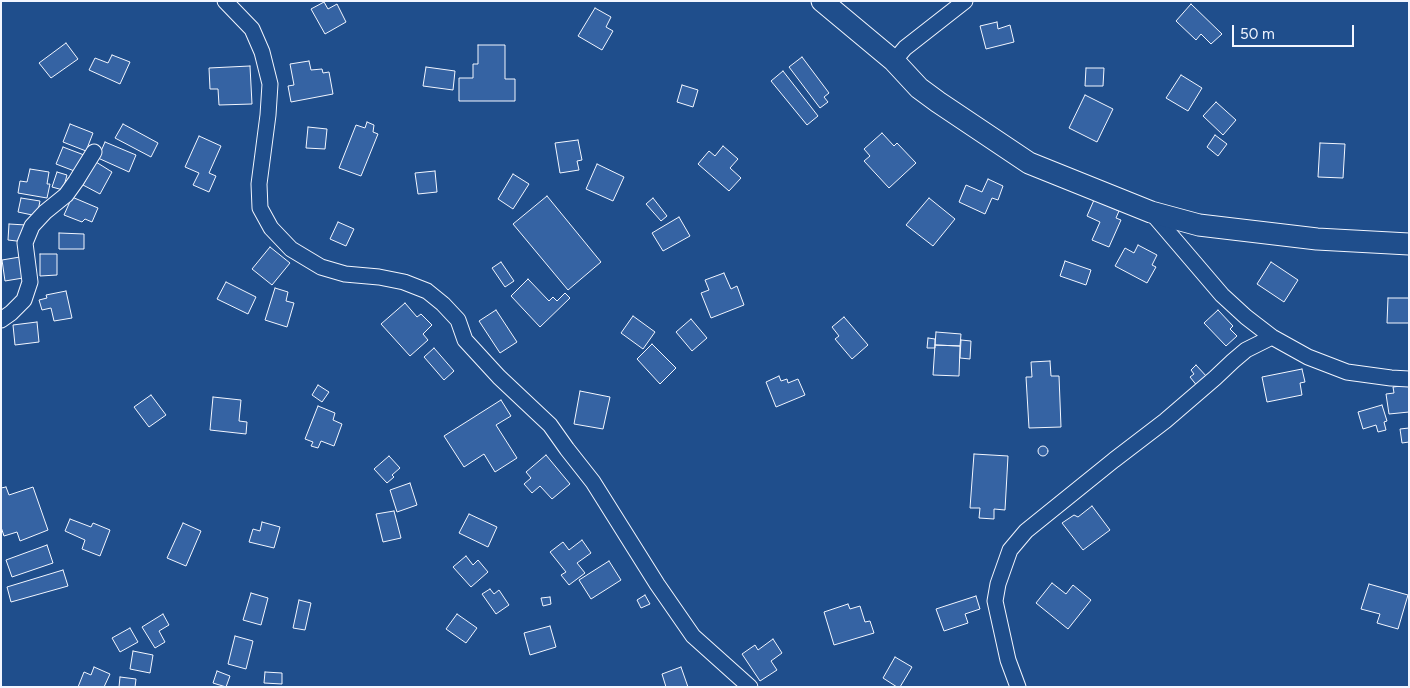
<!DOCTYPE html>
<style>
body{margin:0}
#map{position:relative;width:1410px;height:688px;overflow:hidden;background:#1f4e8c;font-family:Figtree,sans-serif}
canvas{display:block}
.frame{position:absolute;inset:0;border:2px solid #f2f6ff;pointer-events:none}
.scale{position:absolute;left:1232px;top:25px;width:122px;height:22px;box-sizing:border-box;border:2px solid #f2f6ff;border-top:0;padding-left:6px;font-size:15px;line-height:18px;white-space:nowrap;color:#f2f6ff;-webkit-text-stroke:4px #1f4e8c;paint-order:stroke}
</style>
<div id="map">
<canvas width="1410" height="688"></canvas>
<div class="frame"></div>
<div class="scale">50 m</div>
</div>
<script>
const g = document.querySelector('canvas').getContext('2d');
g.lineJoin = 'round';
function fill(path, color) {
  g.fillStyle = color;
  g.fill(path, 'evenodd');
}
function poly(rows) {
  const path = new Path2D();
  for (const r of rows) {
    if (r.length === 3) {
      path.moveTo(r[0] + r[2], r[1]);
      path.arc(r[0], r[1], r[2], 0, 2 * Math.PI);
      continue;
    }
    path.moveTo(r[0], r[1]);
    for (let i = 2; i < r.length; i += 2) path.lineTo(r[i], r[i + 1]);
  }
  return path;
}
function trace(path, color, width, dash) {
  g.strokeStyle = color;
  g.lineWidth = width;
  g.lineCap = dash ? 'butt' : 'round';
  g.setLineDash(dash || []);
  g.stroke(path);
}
const building = poly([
 [324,2,328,9,337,4,346,22,325,34,311,9,324,2],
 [1191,4,1222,34,1211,44,1201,34,1196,40,1176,21,1191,4],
 [595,8,611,17,606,27,613,31,602,50,578,36,595,8],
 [997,22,998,29,1010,25,1014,42,986,49,980,26,997,22],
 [66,43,78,59,51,78,39,63,66,43],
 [478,45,505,45,505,79,515,79,515,101,459,101,459,78,473,78,473,64,478,64,478,45],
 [112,55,130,62,120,84,89,70,95,58,108,63,112,55],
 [802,57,829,93,824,97,828,102,820,108,789,67,802,57],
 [309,61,311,70,322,69,323,73,329,72,333,94,291,102,288,86,294,85,290,64,309,61],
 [250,66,252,104,219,105,218,89,210,89,209,68,250,66],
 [426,67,455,71,453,90,423,86,426,67],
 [1086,68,1104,68,1103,86,1085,86,1086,68],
 [783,71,818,116,807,125,771,81,783,71],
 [1181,75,1202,88,1188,111,1166,98,1181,75],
 [682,85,698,90,693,107,677,102,682,85],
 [1085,95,1113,109,1097,142,1069,128,1085,95],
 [1216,102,1236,120,1223,135,1203,116,1216,102],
 [367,122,374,125,373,132,378,134,361,176,339,168,356,125,365,128,367,122],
 [70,124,93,133,86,151,63,142,70,124],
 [123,124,158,143,151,157,115,138,123,124],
 [308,127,327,129,325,149,306,148,308,127],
 [882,133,894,146,897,143,916,163,889,188,864,161,870,156,864,149,882,133],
 [1215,135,1227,144,1218,156,1207,147,1215,135],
 [199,136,221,146,209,173,216,176,209,192,193,185,199,173,185,167,199,136],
 [578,140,582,160,577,161,579,170,560,173,555,143,578,140],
 [105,142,136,155,129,172,98,158,105,142],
 [1320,143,1345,144,1343,178,1318,177,1320,143],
 [723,146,738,159,730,168,741,178,729,191,698,164,709,151,715,156,723,146],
 [63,147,84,155,77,172,56,164,63,147],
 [96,162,112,172,100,194,83,185,96,162],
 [597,164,624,177,613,201,586,189,597,164],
 [30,169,49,172,47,184,50,184,47,198,18,193,20,181,27,182,30,169],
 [435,171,437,192,418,194,415,173,435,171],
 [57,172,67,175,63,190,52,187,57,172],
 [513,174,529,184,513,209,498,199,513,174],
 [988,179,1003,186,998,200,992,198,985,214,959,202,966,185,982,192,988,179],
 [547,196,601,262,568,290,513,224,547,196],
 [72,197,98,208,92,222,85,219,82,222,64,215,72,197],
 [21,198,40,201,37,216,18,212,21,198],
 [653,198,667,216,661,221,646,204,653,198],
 [929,198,955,219,933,246,906,225,929,198],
 [1094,200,1119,211,1116,218,1121,220,1109,247,1092,240,1100,222,1087,216,1094,200],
 [679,217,690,236,663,251,652,233,679,217],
 [338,222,354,229,346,246,330,239,338,222],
 [9,224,26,225,25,242,8,240,9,224],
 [59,233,84,234,84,249,59,249,59,233],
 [1138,245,1157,255,1152,265,1156,267,1147,283,1115,266,1125,248,1134,253,1138,245],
 [270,247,290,263,272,285,252,269,270,247],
 [40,254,57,254,57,275,40,276,40,254],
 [20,257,23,278,5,281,2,260,20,257],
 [1065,261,1091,270,1086,285,1060,276,1065,261],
 [501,262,514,281,505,287,492,268,501,262],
 [1271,262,1298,280,1284,302,1257,284,1271,262],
 [724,273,731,289,737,286,744,305,711,318,701,293,709,290,705,280,724,273],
 [528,279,549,301,553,297,557,301,565,293,570,298,540,327,511,296,528,279],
 [226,282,256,297,248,314,217,299,226,282],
 [275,288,288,292,286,301,294,303,287,327,265,320,275,288],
 [66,291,72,318,54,321,51,308,42,310,39,300,47,298,46,295,66,291],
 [1388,298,1409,298,1409,323,1387,323,1388,298],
 [405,303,417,317,421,314,432,325,423,334,428,340,410,356,381,324,405,303],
 [496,310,517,342,500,353,479,321,496,310],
 [1218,310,1233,326,1230,329,1237,336,1226,346,1204,323,1218,310],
 [633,316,655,332,643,349,621,333,633,316],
 [844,317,868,345,852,359,835,339,839,336,832,327,844,317],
 [691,319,707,338,692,351,676,332,691,319],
 [37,322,39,342,15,345,13,325,37,322],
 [936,332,961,334,960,346,935,345,936,332],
 [928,338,935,339,935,348,927,348,928,338],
 [961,340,971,341,970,359,960,358,961,340],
 [652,344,676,368,660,384,637,359,652,344],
 [935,345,960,346,959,376,933,375,935,345],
 [434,348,454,371,444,380,424,357,434,348],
 [1050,361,1051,376,1059,376,1061,427,1029,428,1026,377,1032,377,1031,362,1050,361],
 [1196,365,1208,378,1198,387,1190,377,1194,374,1191,370,1196,365],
 [1302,369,1305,382,1300,383,1302,395,1267,402,1262,377,1302,369],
 [779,376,781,381,787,379,788,383,798,379,805,395,776,407,766,382,779,376],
 [318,385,329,392,322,402,312,395,318,385],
 [1409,385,1409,412,1389,414,1386,394,1394,393,1393,387,1409,385],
 [580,391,610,397,603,429,574,424,580,391],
 [151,395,166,415,149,427,134,407,151,395],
 [213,397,241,400,239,421,247,422,246,434,210,430,213,397],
 [501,400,511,416,496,425,517,458,495,472,484,454,464,467,444,436,501,400],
 [1382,405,1387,421,1384,422,1386,430,1378,432,1376,425,1363,429,1358,412,1382,405],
 [318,406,335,413,333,420,342,424,334,446,321,441,318,448,311,446,313,442,305,439,318,406],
 [1409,428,1409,442,1402,443,1400,429,1409,428],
 [1043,451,5],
 [974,454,1008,456,1005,510,994,509,994,519,979,518,980,508,970,508,974,454],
 [546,455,570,484,552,499,540,486,532,493,524,484,531,478,526,472,546,455],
 [389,456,400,468,392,475,394,477,387,483,374,469,389,456],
 [410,483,417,505,397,512,390,490,410,483],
 [6,487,9,495,33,487,48,530,20,541,17,532,4,536,1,527,1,488,6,487],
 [1092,506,1110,530,1083,550,1062,523,1074,515,1078,517,1092,506],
 [394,511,401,538,383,542,376,514,394,511],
 [469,514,497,527,488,547,459,533,469,514],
 [70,519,91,527,93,523,110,530,100,556,82,549,85,540,65,531,70,519],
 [262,522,280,527,274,548,249,542,253,529,260,531,262,522],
 [183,523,201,531,186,566,167,558,183,523],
 [582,540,591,553,577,563,585,573,569,585,561,575,566,572,550,552,563,542,569,550,582,540],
 [47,545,53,563,12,577,6,560,47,545],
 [466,556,473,565,478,560,488,572,471,587,453,567,466,556],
 [609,561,621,580,591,599,579,580,609,561],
 [63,570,68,586,11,602,7,587,63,570],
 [1052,583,1066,594,1073,585,1091,600,1068,629,1036,603,1052,583],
 [1369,584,1408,595,1398,629,1377,623,1380,614,1361,609,1369,584],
 [490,589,494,594,499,590,509,605,496,614,482,594,490,589],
 [251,593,268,598,261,625,243,620,251,593],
 [645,595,650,604,641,608,637,600,645,595],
 [976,596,980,609,965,614,968,623,944,631,936,609,976,596],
 [550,597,551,604,543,606,541,598,550,597],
 [299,600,311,603,305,630,293,628,299,600],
 [848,604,850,609,860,606,865,622,870,621,874,633,834,645,824,612,848,604],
 [163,614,169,625,159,631,165,642,155,648,142,627,163,614],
 [457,614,477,628,466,643,446,629,457,614],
 [550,626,556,647,530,655,524,633,550,626],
 [130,628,138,642,120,652,112,638,130,628],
 [235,636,253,641,246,669,228,664,235,636],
 [773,639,782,653,771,661,777,670,760,681,742,654,755,645,758,650,773,639],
 [133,651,153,655,150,673,130,669,133,651],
 [895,657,912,667,900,687,897,687,883,678,895,657],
 [94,667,110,674,104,687,78,687,84,672,91,675,94,667],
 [681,667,688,687,666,687,662,674,681,667],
 [217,671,230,676,226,687,213,683,217,671],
 [265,672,282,673,282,684,264,683,265,672],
 [120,677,136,679,135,687,119,687,120,677]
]);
fill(building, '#3563a3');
trace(building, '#f2f6ff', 1);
const street = poly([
 [225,1,252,29,262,52,270,84,268,115,259,184,260,208,271,228,291,249,321,267,345,274,379,277,404,282,427,291,443,304,458,320,465,340,499,377,550,425,567,449,593,482,657,584,693,636,750,687],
 [894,61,905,48,965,1],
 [1151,212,1222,295,1246,317,1272,337,1308,357,1347,372,1391,378,1409,379],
 [1,320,11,313,24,300,30,282,25,243,32,226,45,212,66,195,76,181,94,152],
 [1018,687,1008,660,995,601,998,584,1010,550,1026,531,1114,460,1165,421,1215,378,1233,361,1246,350,1272,337]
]);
const secondary = poly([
 [822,1,894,61,919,88,938,102,1029,163,1151,212,1199,225,1317,239,1409,244]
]);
trace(street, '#f2f6ff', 17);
trace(secondary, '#f2f6ff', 23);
trace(street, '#1f4e8c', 15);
trace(secondary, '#1f4e8c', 21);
</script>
